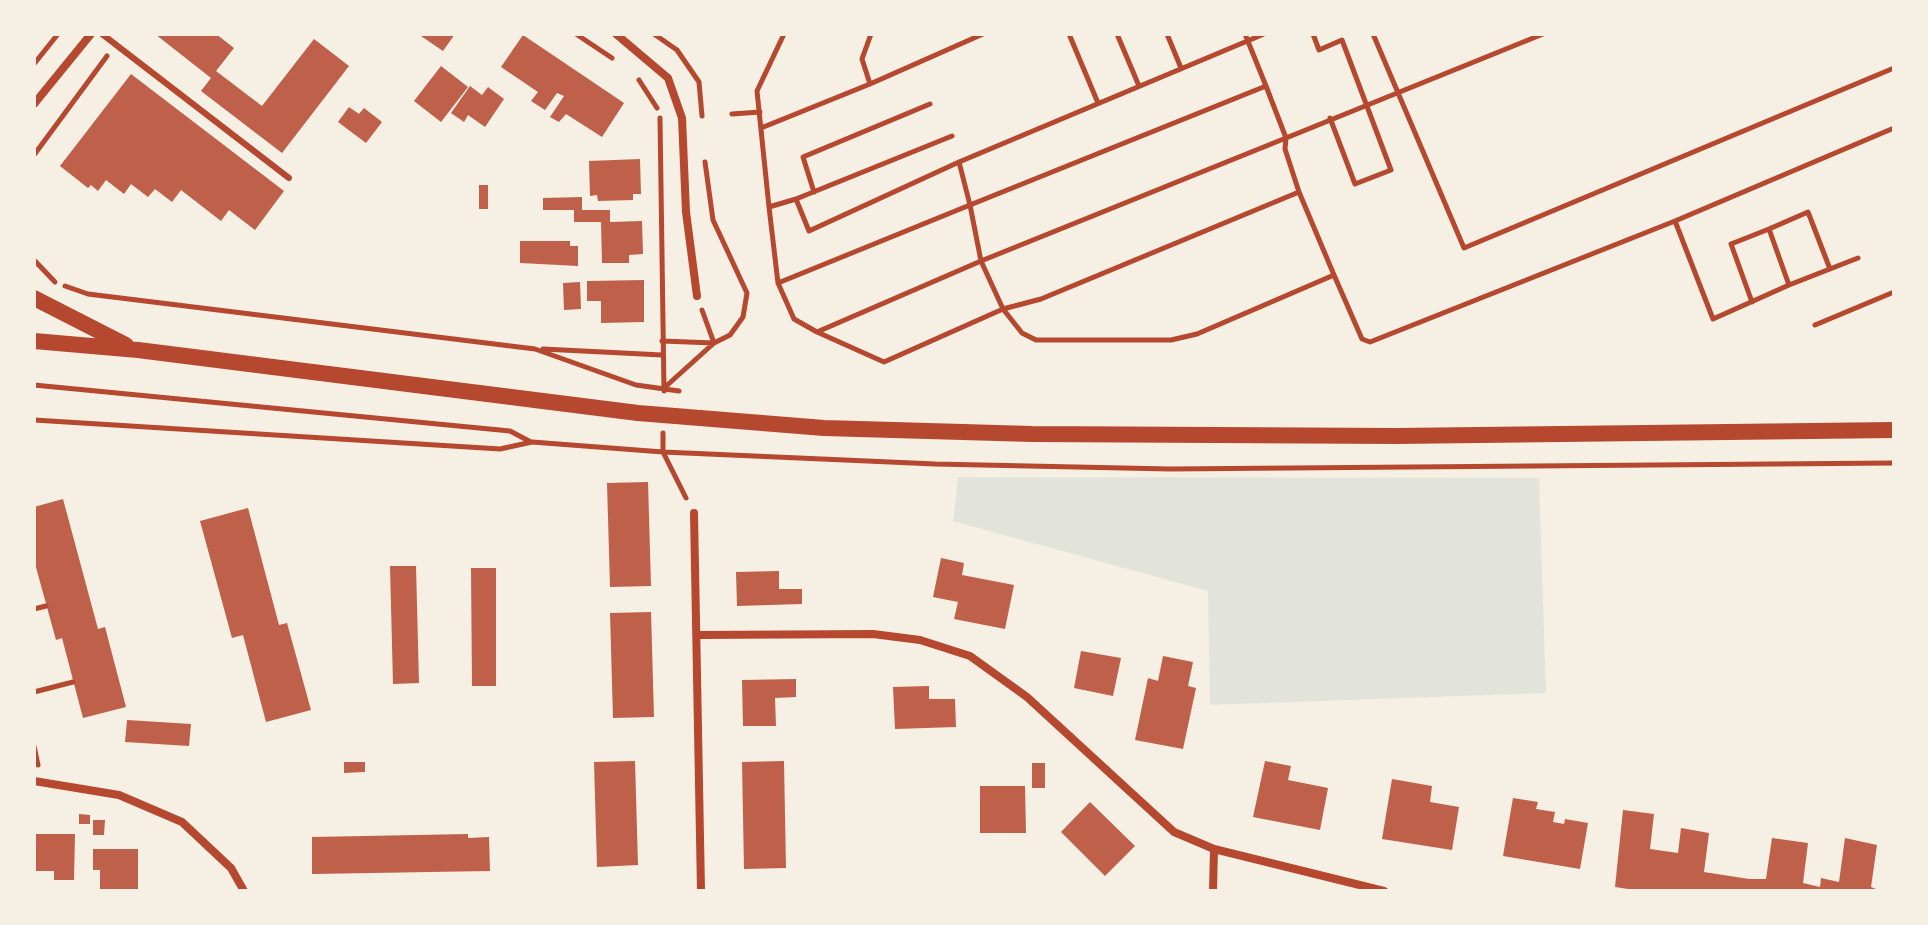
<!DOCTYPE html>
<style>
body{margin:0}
#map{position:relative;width:1928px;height:925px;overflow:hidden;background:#f6efe4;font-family:"Noto Sans",sans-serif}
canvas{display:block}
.frame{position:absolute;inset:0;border:36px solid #f6efe4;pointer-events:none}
</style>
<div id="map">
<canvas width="1928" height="925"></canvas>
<div class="frame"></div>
</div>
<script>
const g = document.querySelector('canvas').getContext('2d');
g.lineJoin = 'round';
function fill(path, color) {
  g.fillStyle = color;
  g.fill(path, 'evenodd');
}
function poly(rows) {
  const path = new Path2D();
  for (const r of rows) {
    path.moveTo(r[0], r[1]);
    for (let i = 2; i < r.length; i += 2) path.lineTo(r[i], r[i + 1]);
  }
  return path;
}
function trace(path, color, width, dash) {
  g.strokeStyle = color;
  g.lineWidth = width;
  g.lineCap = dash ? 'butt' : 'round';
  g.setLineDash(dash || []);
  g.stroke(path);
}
fill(poly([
 [958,477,1539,478,1546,693,1210,705,1208,591,953,521]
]), '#e2e4dc');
fill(poly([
 [155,34,216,34,234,48,216,71,262,106,314,39,349,66,282,153,201,91,211,78],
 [418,34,455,34,443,51],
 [523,35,624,103,602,137,566,114,559,122,550,117,564,96,557,93,545,110,531,101,538,92,501,67],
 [441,66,468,87,441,122,414,101],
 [131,74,284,191,255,230,229,210,221,221,181,190,172,202,155,189,148,197,131,184,124,194,106,180,98,191,91,185,88,188,60,166],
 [470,86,482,95,488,87,504,99,485,127,468,115,464,122,451,113],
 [349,107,359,114,364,108,382,122,366,143,338,122],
 [640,159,641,194,633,194,633,200,598,201,597,195,590,196,589,161],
 [479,185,488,185,488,209,479,209],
 [582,197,582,210,610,210,610,222,642,221,643,254,629,255,629,263,602,263,601,222,574,222,574,210,543,210,543,198],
 [520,241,570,241,570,246,578,246,578,266,520,263],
 [644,280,644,322,601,323,601,301,587,301,587,281],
 [580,282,581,309,564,310,563,283],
 [648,482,651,586,610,587,607,483],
 [63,499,98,629,105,627,126,707,83,718,62,638,56,640,34,560,34,507],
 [248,508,279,625,287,623,311,710,266,722,243,635,232,638,200,521],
 [941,558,964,563,962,575,1014,585,1005,629,954,619,958,602,933,597],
 [390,566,416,566,419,683,393,684],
 [471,568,496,568,496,686,472,686],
 [779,571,779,589,802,589,802,604,737,606,736,572],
 [651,612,654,717,613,718,610,613],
 [1081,651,1121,658,1113,696,1074,688],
 [1163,656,1193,662,1188,686,1196,688,1183,749,1135,740,1148,678,1158,681],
 [796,679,796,697,775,698,776,726,743,726,742,680],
 [929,686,929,699,955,699,956,727,895,729,893,687],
 [127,720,191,724,189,746,125,742],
 [635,761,638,865,597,867,594,762],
 [784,761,786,868,744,869,742,762],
 [1265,761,1291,766,1288,780,1328,788,1320,830,1253,817],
 [344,762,365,762,365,772,344,773],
 [1032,763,1045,763,1045,788,1032,788],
 [1392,779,1432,786,1430,802,1459,807,1452,850,1382,839],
 [980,786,1025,786,1026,833,980,833],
 [1513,798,1538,802,1536,809,1555,812,1553,822,1564,824,1565,819,1588,823,1580,869,1503,856],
 [1090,802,1135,846,1105,876,1061,832],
 [1623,810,1654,814,1650,849,1678,853,1681,828,1709,833,1704,872,1749,879,1766,879,1772,838,1808,843,1803,883,1820,887,1821,878,1839,882,1845,838,1877,845,1871,887,1881,891,1641,891,1615,887],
 [79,814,90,815,90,824,79,824],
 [93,820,105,820,104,835,93,835],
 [34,834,75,834,74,880,54,880,54,871,34,871],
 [468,834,468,838,489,837,490,871,312,874,312,837],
 [93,849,138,849,138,891,100,891,100,870,93,870]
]), '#bf614a');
trace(poly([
 [576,34,612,58],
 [654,34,677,50,699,82,702,116],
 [1069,34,1098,103],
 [1117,34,1139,86],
 [1167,34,1181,68],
 [1245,34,1266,86],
 [1313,34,1319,50,1342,40,1391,170,1355,184,1330,118],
 [1373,34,1464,248,1894,68],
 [34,64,58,34],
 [639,80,657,108],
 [870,84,983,34],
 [732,114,760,112],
 [660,118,664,391],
 [761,128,870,84,862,59,871,34],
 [34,155,107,56],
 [959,162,1264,34],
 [814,192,803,157,930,104],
 [1299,192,1041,299,1003,309,1022,333,1036,340,1171,340,1197,334,1334,275,1362,339,1370,342,1675,221,1894,128],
 [796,199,952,136],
 [769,207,757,91,784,34],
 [1675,221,1713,319,1789,285,1769,229,1808,212,1830,269],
 [34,260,55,282],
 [981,261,1003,309,884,362,817,332,981,261],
 [1334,275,1299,192,1285,149,1286,138,1543,34],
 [778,283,970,205,1266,86,1286,138,981,261,970,205,959,162,809,231,796,199,769,207,778,283,794,319,817,332],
 [1789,285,1858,258],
 [65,286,88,294,535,349,636,385,679,391],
 [1752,302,1731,244,1769,229],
 [1815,325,1894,292],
 [662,341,714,343,730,335,743,317,747,293,713,220,705,162],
 [543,349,662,355],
 [34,385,510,431,531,442],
 [664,388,714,343,702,310],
 [34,420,500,449,532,442,663,452,935,464,1170,469,1894,463],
 [663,433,663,452,686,498],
 [34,609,46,606],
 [34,692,73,682],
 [34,746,38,765]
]), '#b5482f', 5);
trace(poly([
 [102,34,289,178]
]), '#b5482f', 6);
trace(poly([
 [616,34,668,78,682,118,686,212,697,296],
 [34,104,91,34],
 [694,513,701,891],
 [697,635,873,634,920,640,970,656,1027,697,1174,832,1214,849,1384,891],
 [34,781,119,795,182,822,231,868,244,891],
 [1213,891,1214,849]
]), '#b5482f', 8);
trace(poly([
 [34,298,126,345],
 [34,341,138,350,638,413,824,428,1032,434,1396,436,1894,430]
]), '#b5482f', 16);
</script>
